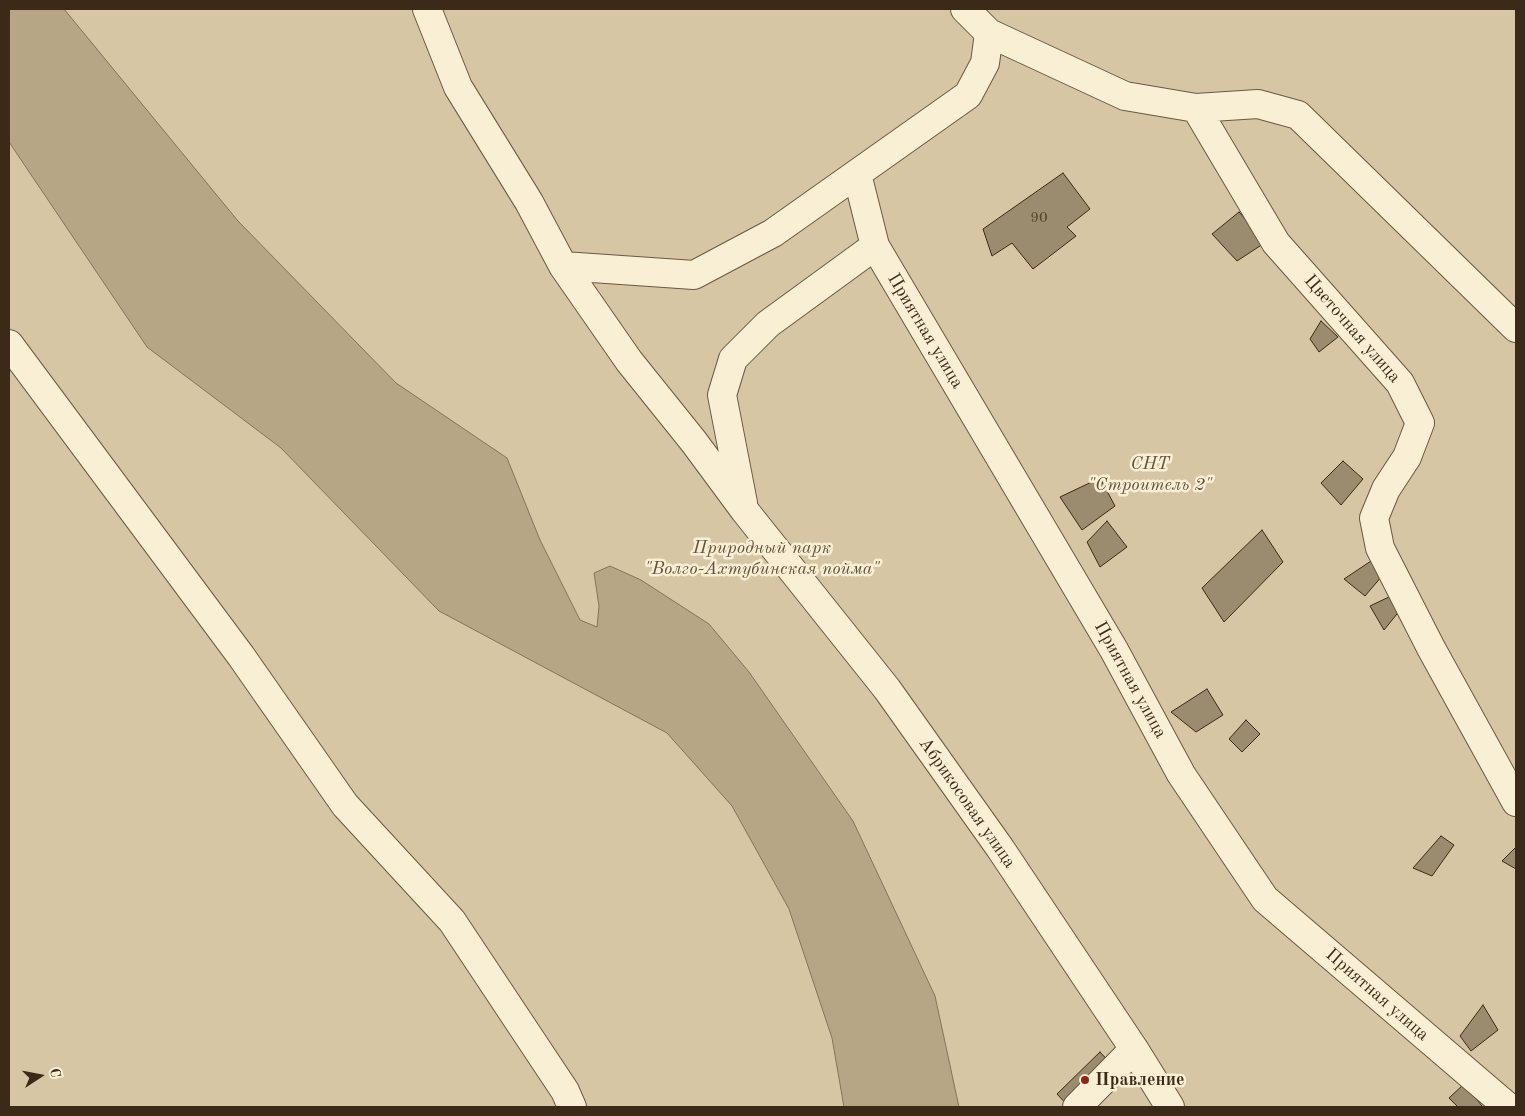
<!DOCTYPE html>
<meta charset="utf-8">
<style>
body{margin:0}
#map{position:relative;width:1525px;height:1116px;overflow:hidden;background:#f6e6bf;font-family:"Old Standard TT",serif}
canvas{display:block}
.frame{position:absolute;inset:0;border:10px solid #3b2a18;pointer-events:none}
.north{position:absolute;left:15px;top:1051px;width:50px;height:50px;-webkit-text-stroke:4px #f9efd5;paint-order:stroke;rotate:79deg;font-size:14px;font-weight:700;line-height:20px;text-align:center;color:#3b2a18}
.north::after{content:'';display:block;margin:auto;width:18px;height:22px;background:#3b2a18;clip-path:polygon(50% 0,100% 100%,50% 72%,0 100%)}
</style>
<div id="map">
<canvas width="1525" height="1116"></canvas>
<div class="frame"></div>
<div class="north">С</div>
</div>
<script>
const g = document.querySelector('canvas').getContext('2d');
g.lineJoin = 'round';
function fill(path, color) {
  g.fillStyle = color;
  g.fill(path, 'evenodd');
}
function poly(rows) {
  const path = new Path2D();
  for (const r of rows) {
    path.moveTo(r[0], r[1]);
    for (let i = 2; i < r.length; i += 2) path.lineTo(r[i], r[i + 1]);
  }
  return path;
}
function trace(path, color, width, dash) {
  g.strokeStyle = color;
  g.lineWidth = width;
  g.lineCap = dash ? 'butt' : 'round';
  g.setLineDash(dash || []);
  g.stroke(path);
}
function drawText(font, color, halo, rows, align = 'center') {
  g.font = font + ' "Old Standard TT",serif';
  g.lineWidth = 5;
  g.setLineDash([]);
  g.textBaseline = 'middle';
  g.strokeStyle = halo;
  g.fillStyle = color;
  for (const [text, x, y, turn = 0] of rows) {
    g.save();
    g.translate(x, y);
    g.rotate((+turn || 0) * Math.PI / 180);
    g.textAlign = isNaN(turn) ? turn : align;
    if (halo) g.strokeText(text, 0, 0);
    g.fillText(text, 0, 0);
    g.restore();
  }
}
fill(poly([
 [9,9,1516,9,1516,1107,9,1107]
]), '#d6c6a3');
const water = poly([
 [9,9,64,9,238,221,396,383,507,458,540,540,580,620,597,627,599,606,594,573,610,566,641,580,709,624,749,672,853,821,935,996,959,1107,844,1107,832,1038,789,909,732,806,667,733,439,611,281,448,147,347,9,142,9,9]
]);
fill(water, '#b6a686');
trace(water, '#85745a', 1);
const building = poly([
 [1063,173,1090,209,1067,227,1076,236,1033,269,1012,243,992,256,983,229,1063,173],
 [1239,212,1266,242,1237,261,1212,234,1239,212],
 [1321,321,1338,337,1319,352,1310,339,1321,321],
 [1343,461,1363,479,1341,505,1321,483,1343,461],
 [1100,478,1115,506,1082,530,1060,497,1100,478],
 [1107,521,1127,547,1100,567,1087,542,1107,521],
 [1262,530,1283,562,1224,622,1202,588,1262,530],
 [1371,561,1382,576,1365,596,1344,579,1371,561],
 [1391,596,1401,609,1384,630,1370,606,1391,596],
 [1207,689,1223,715,1196,732,1171,712,1207,689],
 [1246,720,1260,734,1242,752,1229,739,1246,720],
 [1441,836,1454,845,1432,876,1413,868,1441,836],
 [1516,847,1516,869,1502,861,1516,847],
 [1483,1005,1498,1030,1471,1051,1460,1036,1483,1005],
 [1100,1052,1113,1066,1069,1107,1057,1094,1100,1052],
 [1464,1084,1482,1106,1481,1107,1458,1107,1449,1098,1464,1084]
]);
fill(building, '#9c8c6f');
trace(building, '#3b2a18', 1);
const minor = poly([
 [427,9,458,87,529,202,563,266,629,361,694,442,745,511,887,689,1000,848,1134,1049,1170,1107],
 [965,9,989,33,1125,96,1196,108,1258,104,1298,115,1516,328],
 [1196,108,1276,243,1400,383,1420,423,1407,457,1386,489,1374,518,1380,548,1431,648,1516,802],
 [857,174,875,246,1114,650,1181,774,1265,899,1508,1107],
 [563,266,694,275,773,233,968,95,985,63,989,33],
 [9,344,241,656,345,805,452,921,565,1091,572,1107],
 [743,503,722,395,733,359,768,324,875,246],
 [1077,1107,1134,1049]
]);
trace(minor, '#6a5942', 30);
trace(minor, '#f9efd5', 28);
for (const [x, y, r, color] of [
 [1085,1080,5,"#8f2418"]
]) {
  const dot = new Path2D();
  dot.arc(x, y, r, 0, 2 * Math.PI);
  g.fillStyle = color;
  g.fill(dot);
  trace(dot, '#f9efd5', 2);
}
drawText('15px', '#53422e', null, [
 ["90",1039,218]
]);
drawText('18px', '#3b2a18', '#f9efd5', [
 ["Цветочная улица",1352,329,49],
 ["Приятная улица",925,331,59],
 ["Приятная улица",1130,680,61],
 ["Абрикосовая улица",967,803,55],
 ["Приятная улица",1377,995,41]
]);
drawText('italic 18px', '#62513b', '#f9efd5', [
 ["СНТ",1150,464],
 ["\"Строитель 2\"",1150,485],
 ["Природный парк",762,548],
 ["\"Волго-Ахтубинская пойма\"",762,569]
]);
drawText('bold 18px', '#3b2a18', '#f9efd5', [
 ["Правление",1095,1080]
], 'left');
</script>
